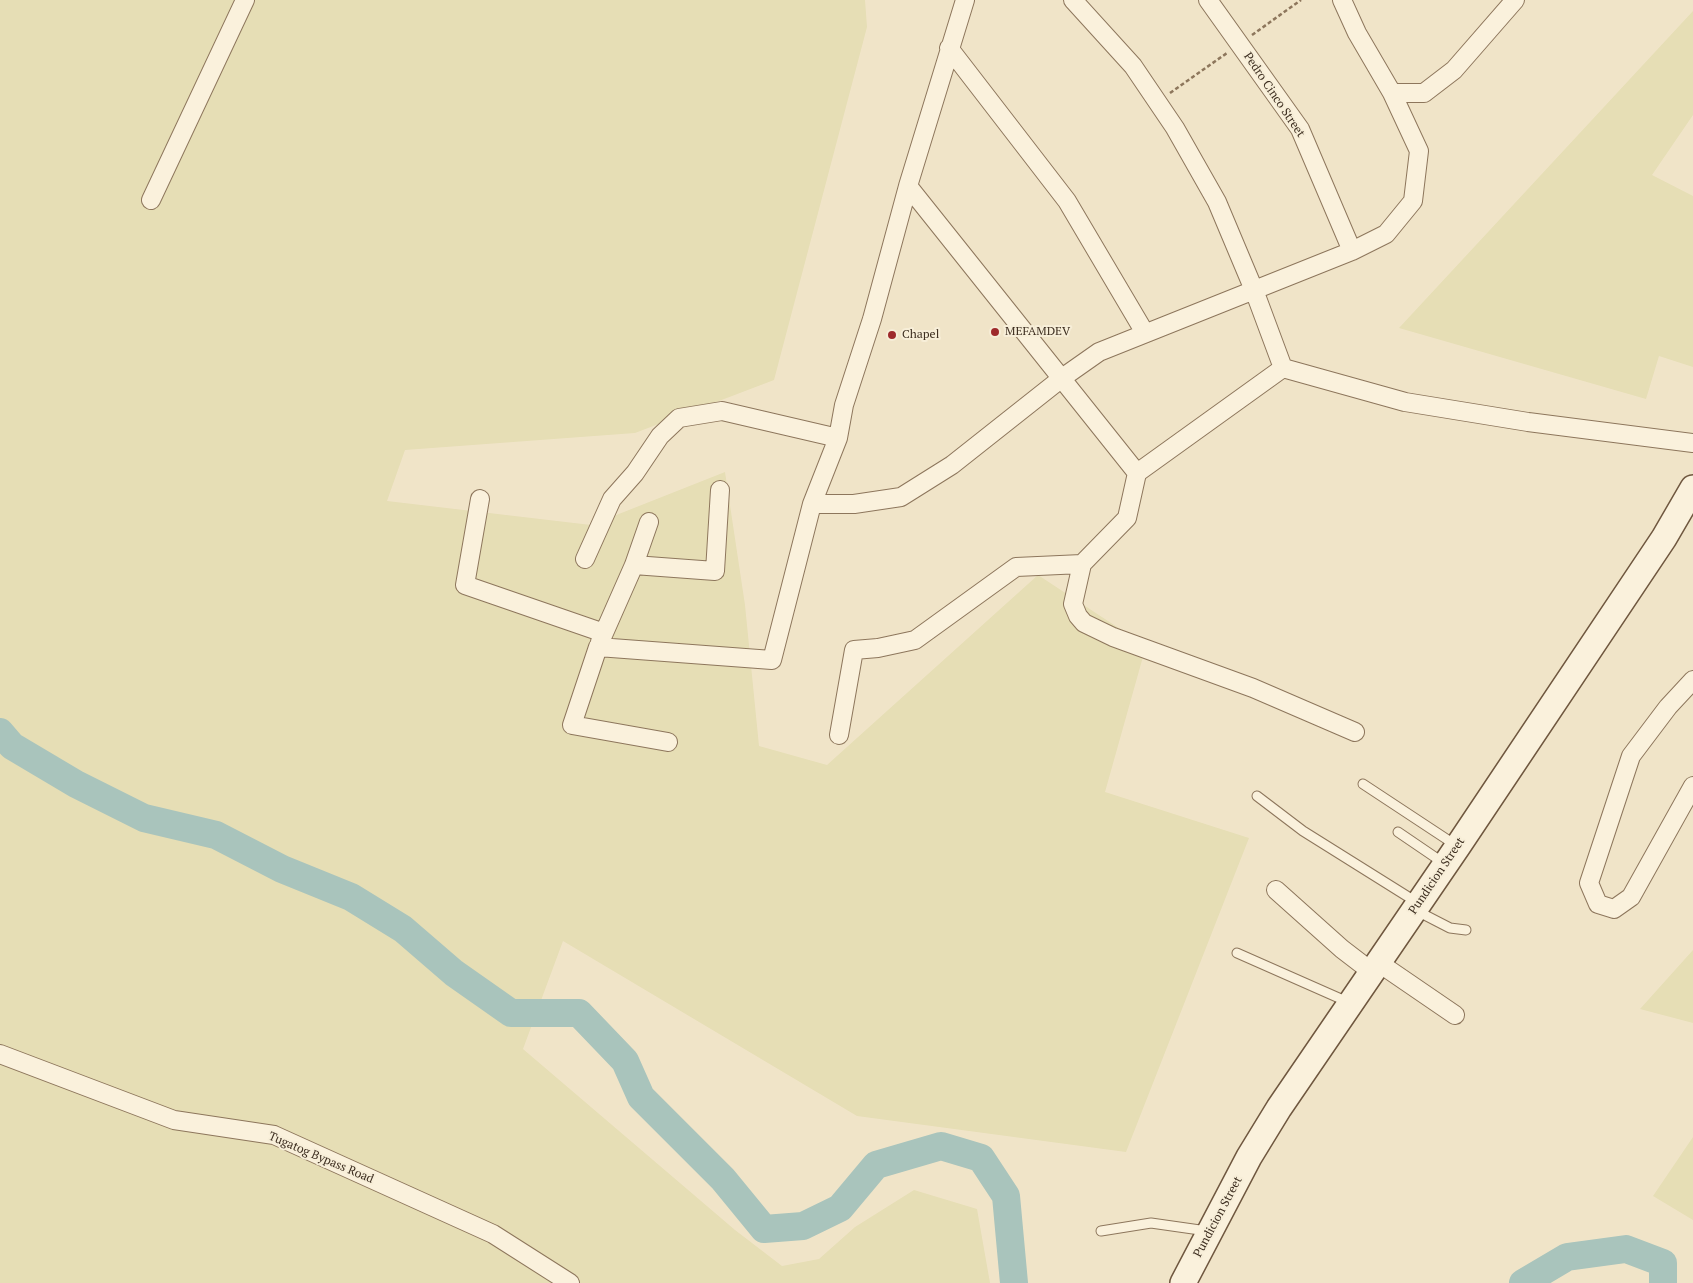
<!DOCTYPE html>
<style>
body{margin:0}
canvas{display:block;background:#f0e4c8}
</style>
<canvas width="1693" height="1283"></canvas>
<script>
const g = document.querySelector('canvas').getContext('2d');
g.lineJoin = 'round';
function fill(path, color) {
  g.fillStyle = color;
  g.fill(path, 'evenodd');
}
function poly(rows) {
  const path = new Path2D();
  for (const r of rows) {
    path.moveTo(r[0], r[1]);
    for (let i = 2; i < r.length; i += 2) path.lineTo(r[i], r[i + 1]);
  }
  return path;
}
function trace(path, color, width, dash) {
  g.strokeStyle = color;
  g.lineWidth = width;
  g.lineCap = dash ? 'butt' : 'round';
  g.setLineDash(dash || []);
  g.stroke(path);
}
function drawText(font, color, halo, rows, align = 'center') {
  g.font = font + ' "PT Serif",serif';
  g.lineWidth = 4;
  g.setLineDash([]);
  g.textBaseline = 'middle';
  g.strokeStyle = halo;
  g.fillStyle = color;
  for (const [text, x, y, turn = 0] of rows) {
    g.save();
    g.translate(x, y);
    g.rotate((+turn || 0) * Math.PI / 180);
    g.textAlign = isNaN(turn) ? turn : align;
    if (halo) g.strokeText(text, 0, 0);
    g.fillText(text, 0, 0);
    g.restore();
  }
}
fill(poly([
 [0,0,865,0,867,27,774,380,635,433,405,450,387,501,591,525,725,472,745,605,759,746,827,765,1038,575,1146,646,1105,792,1249,838,1126,1152,857,1116,563,941,523,1049,735,1230,782,1266,819,1259,855,1227,914,1190,977,1209,990,1283,0,1283],
 [1693,11,1693,115,1652,175,1693,196,1693,367,1659,356,1646,399,1399,328],
 [1693,950,1693,1023,1640,1009],
 [1693,1137,1693,1220,1653,1196]
]), '#e6deb5');
trace(poly([
 [0,732,12,746,76,784,144,818,216,835,282,869,351,897,403,929,454,973,511,1013,579,1013,625,1061,641,1097,723,1179,764,1229,803,1226,840,1208,876,1165,941,1146,981,1158,1006,1196,1014,1283],
 [1523,1283,1567,1257,1626,1249,1663,1263,1663,1283]
]), '#a9c4bc', 28);
const lane = poly([
 [1363,784,1457,846],
 [1257,796,1303,831,1418,903],
 [1398,832,1445,864],
 [1417,911,1450,928,1466,930],
 [1237,953,1348,1002],
 [1101,1231,1151,1223,1207,1231]
]);
const street = poly([
 [965,0,908,186,872,319,844,405,838,438,812,504,854,504,901,497,952,465,1062,378,1099,352,1352,251,1386,234,1413,201,1419,151,1392,93,1357,33,1342,0],
 [1073,0,1133,66,1175,128,1217,202,1254,290,1283,368,1405,402,1528,422,1693,443],
 [1208,0,1300,129,1352,251],
 [949,48,1067,201,1145,333],
 [1392,93,1424,93,1454,70,1515,0],
 [908,186,1137,473,1283,368],
 [151,200,245,0],
 [1137,473,1127,518,1082,564,1073,604,1078,616,1084,623,1113,637,1253,688,1355,732],
 [480,499,465,585,604,633],
 [585,559,612,499,635,473,660,436,679,418,722,411,838,438],
 [634,565,715,571,720,490],
 [600,642,634,565,649,522],
 [1693,680,1668,707,1631,756,1589,883,1598,904,1614,909,1631,897,1693,786],
 [839,735,854,650,878,648,915,640,1016,567,1082,564],
 [668,742,572,725,598,647,772,660,812,504],
 [1276,890,1342,949,1372,972],
 [1379,963,1455,1015],
 [0,1054,174,1120,274,1135,493,1234,570,1283]
]);
const secondary = poly([
 [1183,1283,1249,1157,1279,1108,1458,846,1664,538,1693,488]
]);
trace(lane, '#8d765c', 11);
trace(street, '#8d765c', 20);
trace(secondary, '#6f573f', 28);
trace(poly([
 [1252,35,1301,0],
 [1170,93,1227,53]
]), '#8d765c', 2.5, [4, 2.5]);
trace(lane, '#faf1dc', 9);
trace(street, '#faf1dc', 18);
trace(secondary, '#faf1dc', 25);
for (const [x, y, r, color] of [
 [995,332,5,"#9e2a2b"],
 [892,335,5,"#9e2a2b"]
]) {
  const dot = new Path2D();
  dot.arc(x, y, r, 0, 2 * Math.PI);
  g.fillStyle = color;
  g.fill(dot);
  trace(dot, '#f7eed8', 2);
}
drawText('12px', '#3d2e20', '#f7eed8', [
 ["Pedro Cinco Street",1274,95,56],
 ["Pundicion Street",1437,876,-56],
 ["Tugatog Bypass Road",321,1158,23],
 ["Pundicion Street",1218,1217,-62]
]);
drawText('12px', '#3d2e20', '#f7eed8', [
 ["MEFAMDEV",1005,332],
 ["Chapel",902,335]
], 'left');
</script>
